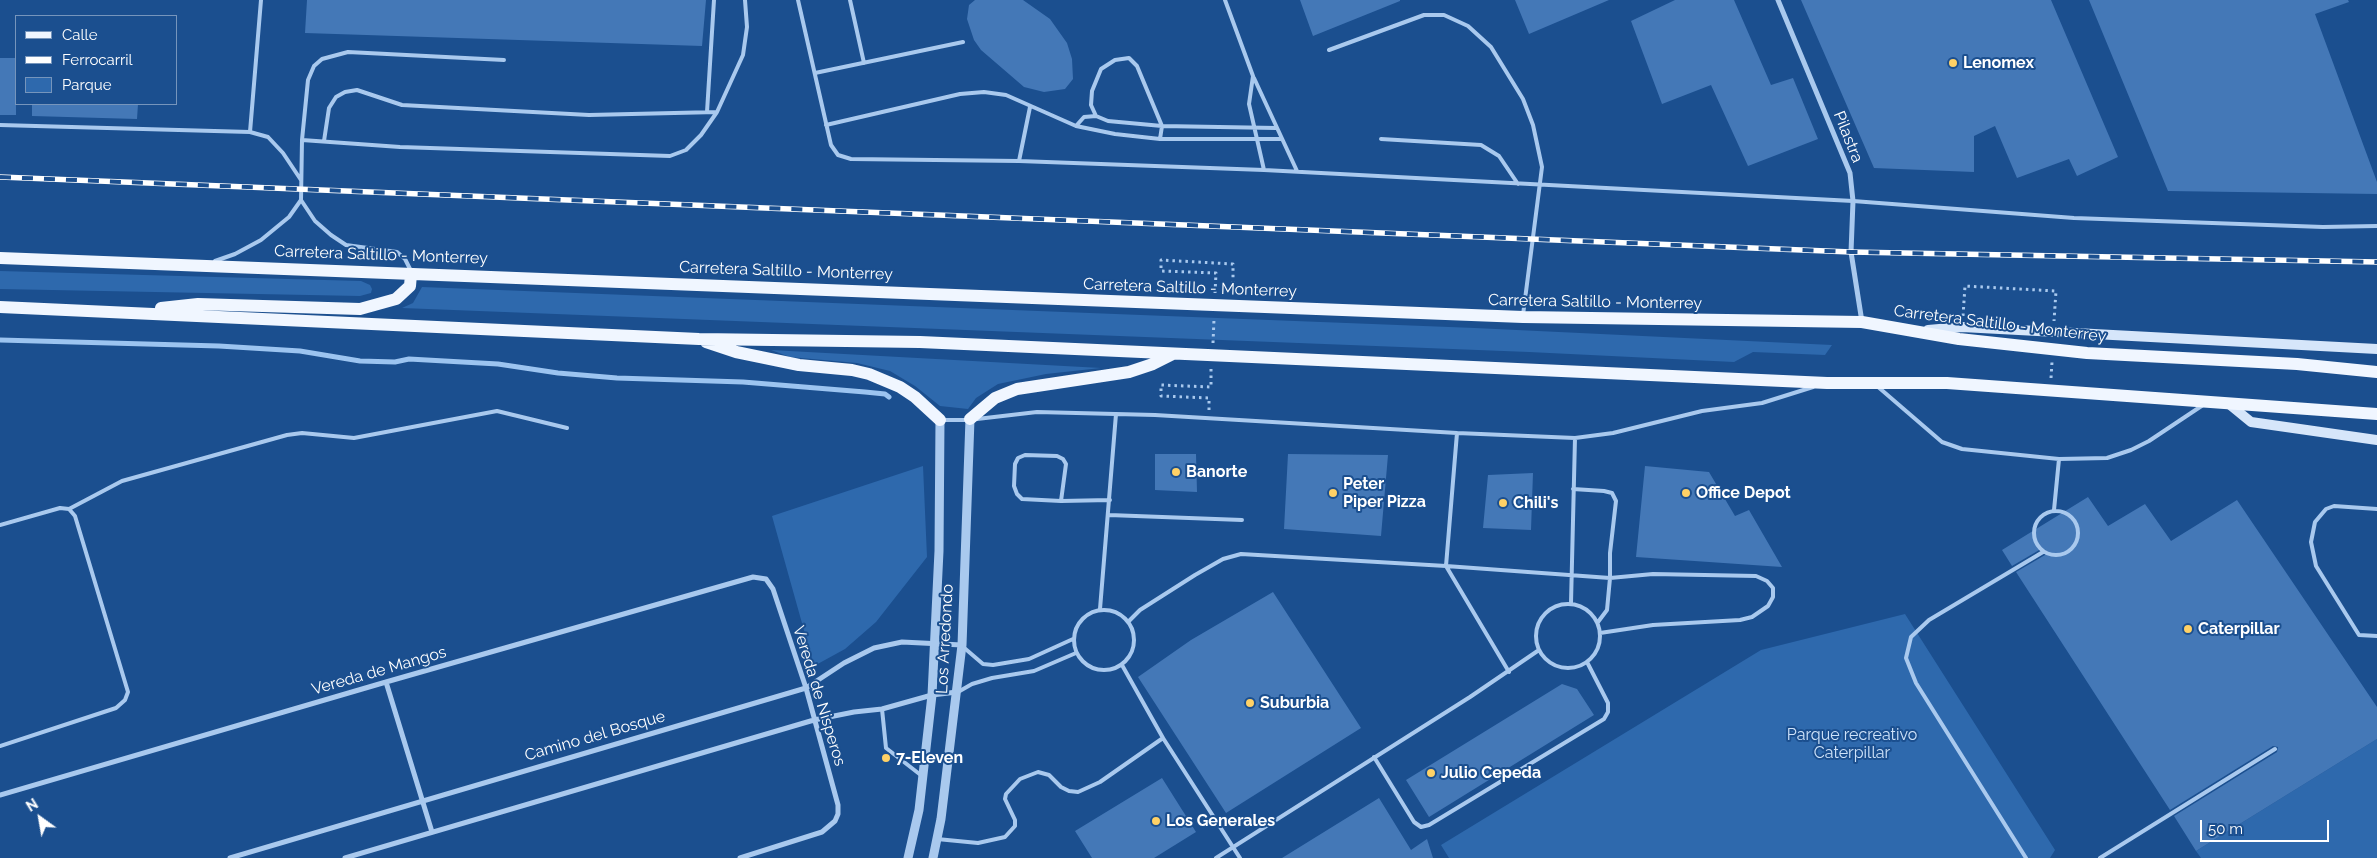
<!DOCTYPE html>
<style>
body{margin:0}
#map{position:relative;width:2377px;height:858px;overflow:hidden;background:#1b4f8f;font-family:Raleway,sans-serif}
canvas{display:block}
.legend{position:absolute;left:15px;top:15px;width:162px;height:90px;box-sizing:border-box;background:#1b4f8f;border:1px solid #7695bc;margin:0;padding:6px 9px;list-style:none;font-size:15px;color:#fff}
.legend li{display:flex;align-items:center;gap:10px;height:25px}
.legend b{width:25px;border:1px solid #7695bc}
.north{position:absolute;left:15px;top:793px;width:50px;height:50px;-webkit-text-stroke:4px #1b4f8f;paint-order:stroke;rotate:328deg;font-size:14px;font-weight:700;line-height:20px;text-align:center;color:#fff}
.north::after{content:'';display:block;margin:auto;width:18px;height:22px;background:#fff;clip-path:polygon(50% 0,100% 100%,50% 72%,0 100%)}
.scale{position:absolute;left:2200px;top:820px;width:129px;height:22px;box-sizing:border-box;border:2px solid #fff;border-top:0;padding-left:6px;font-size:15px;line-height:18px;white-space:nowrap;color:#fff;-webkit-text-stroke:4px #1b4f8f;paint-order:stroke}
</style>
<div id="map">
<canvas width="2377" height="858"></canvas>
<ul class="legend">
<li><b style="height:6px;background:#f0f6ff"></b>Calle</li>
<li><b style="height:6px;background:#fff"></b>Ferrocarril</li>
<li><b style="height:14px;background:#2e69ad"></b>Parque</li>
</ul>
<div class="north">N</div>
<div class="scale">50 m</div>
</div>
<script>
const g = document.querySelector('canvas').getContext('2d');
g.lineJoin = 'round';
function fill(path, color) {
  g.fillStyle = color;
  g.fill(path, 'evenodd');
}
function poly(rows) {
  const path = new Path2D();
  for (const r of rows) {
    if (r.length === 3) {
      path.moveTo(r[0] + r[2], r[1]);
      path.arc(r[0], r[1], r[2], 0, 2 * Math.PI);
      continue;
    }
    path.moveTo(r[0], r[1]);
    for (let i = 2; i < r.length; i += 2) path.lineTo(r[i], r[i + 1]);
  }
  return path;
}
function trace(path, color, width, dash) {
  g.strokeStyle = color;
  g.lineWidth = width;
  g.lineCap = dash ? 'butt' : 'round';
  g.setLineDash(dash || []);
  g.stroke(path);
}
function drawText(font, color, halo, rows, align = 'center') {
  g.font = font + ' Raleway,sans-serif';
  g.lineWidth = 4;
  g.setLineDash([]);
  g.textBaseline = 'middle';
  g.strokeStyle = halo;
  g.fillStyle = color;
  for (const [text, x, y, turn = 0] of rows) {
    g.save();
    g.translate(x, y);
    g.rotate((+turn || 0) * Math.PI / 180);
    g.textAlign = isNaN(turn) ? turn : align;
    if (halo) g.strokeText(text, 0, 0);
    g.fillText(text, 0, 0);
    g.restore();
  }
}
fill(poly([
 [0,271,361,281,370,285,372,289,371,293,360,296,0,289],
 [422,287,1475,328,1832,345,1825,355,1753,352,1734,362,1529,352,402,308,413,303],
 [771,350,1101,368,1046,374,998,384,976,398,968,409,940,406,915,386,890,371,857,363,790,357],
 [923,466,927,557,876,622,845,649,814,666,772,516],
 [1905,614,2055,850,2050,858,1449,858,1441,845,1761,650],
 [2377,739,2377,858,2201,858,2196,851]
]), '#2e69ad');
trace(poly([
 [0,340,219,346,300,351,360,361,395,362,409,359,498,364,558,373,617,378,743,382,865,392,885,394,889,397]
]), '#9cc4f0', 5);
fill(poly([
 [307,0,706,0,702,46,305,33],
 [975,0,1023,0,1050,19,1067,43,1072,59,1073,79,1065,89,1044,92,1024,87,981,50,974,40,967,19,969,5],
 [1300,0,1400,0,1400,1,1313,36],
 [1515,0,1609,0,1529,34],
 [1675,0,1734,0,1771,85,1793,78,1818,139,1748,166,1711,85,1662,104,1631,21],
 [1801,0,2051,0,2118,157,2077,176,2069,159,2017,178,1995,126,1974,136,1974,172,1874,168],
 [2089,0,2348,0,2349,2,2315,14,2377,182,2377,194,2168,191],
 [0,58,16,58,16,115,0,115],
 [32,104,138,104,137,119,32,116],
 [1155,454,1196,454,1197,492,1155,490],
 [1288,454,1388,455,1381,536,1284,529],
 [1645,466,1709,472,1735,516,1749,510,1782,567,1636,557],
 [1533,473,1531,530,1483,528,1488,475],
 [2088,497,2108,526,2145,504,2171,541,2237,500,2377,707,2377,739,2196,851,2174,816,2277,752,2278,747,2273,746,2170,810,2016,572,2045,555,2046,550,2041,549,2012,566,2002,550],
 [1273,592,1361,728,1226,813,1138,677,1191,640],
 [1562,684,1577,689,1594,715,1429,817,1406,780],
 [1162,778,1196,832,1154,858,1092,858,1075,831],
 [1379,798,1411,850,1427,839,1433,858,1282,858]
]), '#4478b7');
trace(poly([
 [1215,293,1216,273,1161,271,1161,260,1233,264,1233,293],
 [1963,316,1965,286,2056,291,2054,321],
 [1213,343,1214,319],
 [2051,378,2052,362],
 [1209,410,1209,398,1161,396,1161,385,1211,387,1211,369]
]), '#a9c9ee', 3, [2.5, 4]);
trace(poly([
 [798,0,831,145,838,155,851,159,1019,161,1264,170,1853,201,2074,218,2323,227,2377,226],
 [850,0,864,63],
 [1225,0,1253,76,1249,104,1264,170],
 [1329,50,1424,15,1444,15,1468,26,1491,47,1523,99,1533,125,1542,167,1523,315],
 [815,73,963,42],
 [1254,78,1297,171],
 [707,112,714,0],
 [1096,116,1091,105,1092,91,1101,69,1115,60,1129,58,1137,66,1162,126,1160,139],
 [0,125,250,132,268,137,283,153,301,180],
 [826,125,960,94,984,92,1006,95,1076,126,1115,134,1160,139,1281,139],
 [1076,126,1084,117,1096,116,1108,121,1162,126,1276,128],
 [250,132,261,0],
 [1381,139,1481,145,1499,156,1518,184],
 [302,140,400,147,670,156,686,150,701,135,717,112,743,55,747,27,745,0],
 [324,141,329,108,336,97,345,92,357,90,402,105,589,115,717,112],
 [1019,161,1030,107],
 [215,261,235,254,261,240,289,217,301,200],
 [411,271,405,259,397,252,346,245,331,235,315,221,301,200,302,140,308,80,314,66,322,59,348,52,504,60],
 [1877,386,1942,442,1962,449,2059,459,2107,458,2131,450,2149,441,2203,405],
 [977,419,1037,412,1155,415,1457,433,1575,438,1613,433,1702,411,1762,403,1813,387],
 [942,420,967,420],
 [1457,433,1446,566,1509,672],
 [1573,489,1604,491,1612,493,1616,501,1610,553,1610,578,1653,574,1756,576,1767,581,1773,588,1773,597,1768,606,1752,617,1740,620,1653,625,1600,633],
 [1061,501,1066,464,1063,459,1057,456,1025,455,1018,458,1015,464,1014,486,1017,494,1022,499,1061,501,1110,500],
 [69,509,122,481,287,435,302,433,354,438,497,411,567,428],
 [2377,509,2334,506,2326,509,2315,522,2311,542,2316,566,2359,635,2377,636],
 [2054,510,2059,459],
 [2056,533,22],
 [1109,515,1242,520],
 [0,525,60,508,69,509,75,516,128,692,125,700,116,708,0,746],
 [1571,603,1575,438],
 [1568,636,32],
 [1100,609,1116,414],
 [1104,640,30],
 [1129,621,1140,610,1195,575,1223,559,1241,554,1446,566,1610,578,1607,610,1598,622],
 [962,646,983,664,993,665,1029,659,1073,639],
 [1122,665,1163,738,1240,858],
 [958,692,972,684,992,678,1034,671,1076,653],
 [882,709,886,748,922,776],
 [1374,757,1414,822,1421,827,1429,825,1604,719,1608,712,1608,703,1587,662],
 [937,839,978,843,1005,837,1015,826,1015,820,1005,799,1006,794,1020,779,1038,772,1049,775,1061,787,1069,791,1078,792,1100,782,1163,738],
 [1216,858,1470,697,1539,650],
 [2026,858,1916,683,1906,658,1911,637,1929,620,2043,552],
 [2100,858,2275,749]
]), '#a9c9ee', 4);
trace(poly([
 [1778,0,1850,173,1853,201,1851,252,1862,322],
 [386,682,432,832],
 [0,795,386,682,753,577,766,579,773,589,806,688,838,805,838,814,835,821,822,832,740,858],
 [230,858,806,688,844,663,874,648,902,642,962,645],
 [345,858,814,720,854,712,882,709,932,695,957,692]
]), '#a9c9ee', 5);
trace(poly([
 [908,858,919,810,932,695,939,551,940,420],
 [933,858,941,819,962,645,970,419]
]), '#a9c9ee', 9);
trace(poly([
 [1928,330,1962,327,2377,349],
 [2229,404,2251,422,2377,440]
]), '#d6e6fa', 10);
trace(poly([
 [0,258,1523,317,1862,322,1959,339,2087,353,2297,364,2377,372],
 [0,307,699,339,920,342,1827,383,1947,383,2377,414],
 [161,308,198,304,360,309,396,299,410,286,411,274],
 [706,342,736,352,799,365,852,370,869,374,900,387,915,397,940,420],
 [970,419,995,398,1017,389,1129,372,1153,364,1173,354]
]), '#f0f6ff', 12);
const rail = poly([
 [0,177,1851,252,2377,262]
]);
trace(rail, '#fff', 5.5);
trace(rail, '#1b4f8f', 4, [11]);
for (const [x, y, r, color] of [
 [1953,63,5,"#ffd166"],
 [1176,472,5,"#ffd166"],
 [1333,493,5,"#ffd166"],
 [1686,493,5,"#ffd166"],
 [1503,503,5,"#ffd166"],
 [2188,629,5,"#ffd166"],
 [1250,703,5,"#ffd166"],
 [886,758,5,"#ffd166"],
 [1431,773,5,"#ffd166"],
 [1156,821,5,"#ffd166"]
]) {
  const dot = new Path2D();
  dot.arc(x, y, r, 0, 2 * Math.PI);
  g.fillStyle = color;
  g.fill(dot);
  trace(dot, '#1b4f8f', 2);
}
drawText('bold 16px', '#fff', '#1b4f8f', [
 ["Lenomex",1963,63],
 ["Banorte",1186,472],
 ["Peter",1343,484],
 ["Piper Pizza",1343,502],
 ["Office Depot",1696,493],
 ["Chili's",1513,503],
 ["Caterpillar",2198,629],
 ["Suburbia",1260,703],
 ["7-Eleven",896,758],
 ["Julio Cepeda",1441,773],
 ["Los Generales",1166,821]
], 'left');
drawText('16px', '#fff', '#1b4f8f', [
 ["Pilastra",1848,137,68],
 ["Carretera Saltillo - Monterrey",381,255,2],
 ["Carretera Saltillo - Monterrey",786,271,2],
 ["Carretera Saltillo - Monterrey",1190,288,2],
 ["Carretera Saltillo - Monterrey",1595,302,1],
 ["Carretera Saltillo - Monterrey",2000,324,7],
 ["Los Arredondo",945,639,-87],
 ["Vereda de Mangos",379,671,-16],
 ["Vereda de Nisperos",819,696,73],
 ["Camino del Bosque",595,736,-16]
]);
drawText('16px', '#cfe3fa', '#1b4f8f', [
 ["Parque recreativo",1852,735],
 ["Caterpillar",1852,753]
]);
</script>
